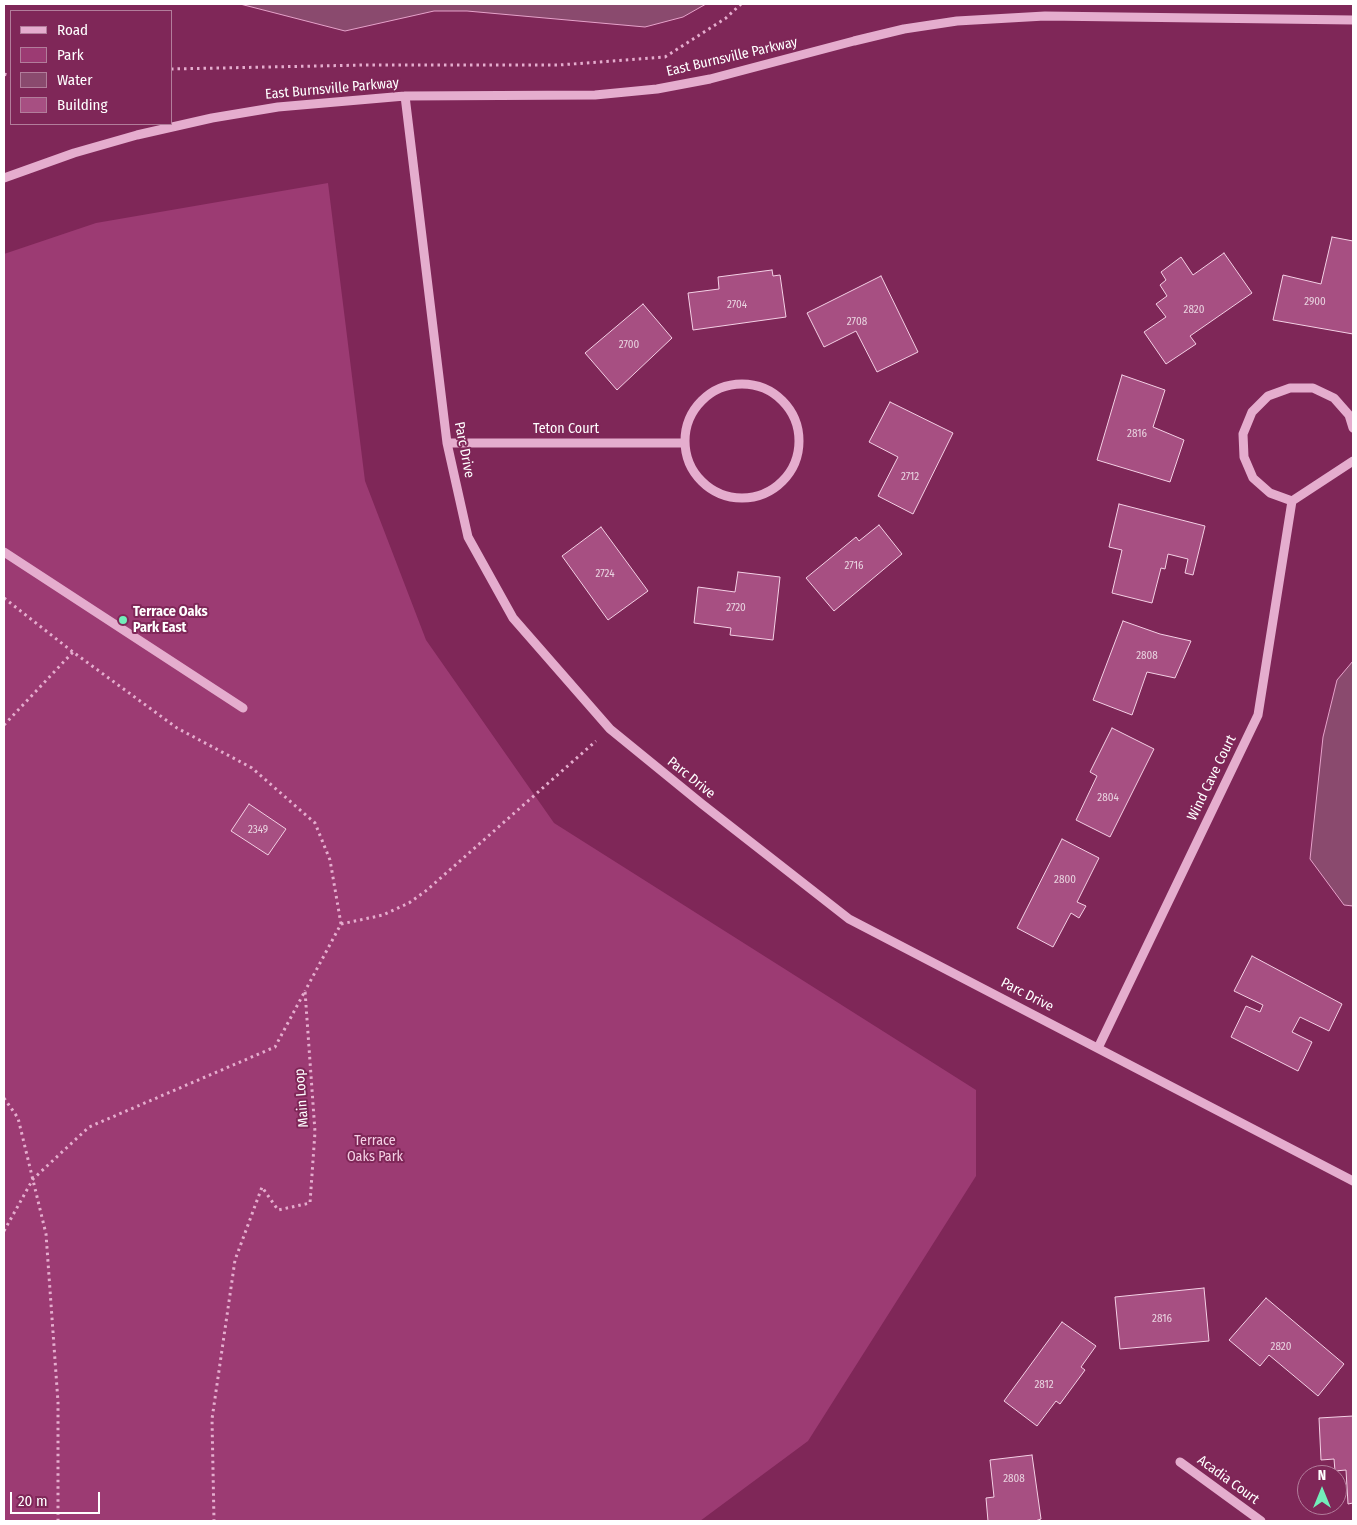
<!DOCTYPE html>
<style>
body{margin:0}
#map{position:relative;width:1357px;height:1525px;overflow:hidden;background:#7f2758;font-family:"Fira Sans Condensed",sans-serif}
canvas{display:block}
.frame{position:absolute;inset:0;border:5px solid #fff;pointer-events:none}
.legend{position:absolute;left:10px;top:10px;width:162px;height:115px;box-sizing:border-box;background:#7f2758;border:1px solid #b27d9b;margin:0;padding:6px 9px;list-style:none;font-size:15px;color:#fff}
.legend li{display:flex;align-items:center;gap:10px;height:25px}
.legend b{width:25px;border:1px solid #b27d9b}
.north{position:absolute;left:1297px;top:1465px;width:50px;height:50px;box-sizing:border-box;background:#7f2758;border:1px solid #b27d9b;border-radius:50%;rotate:0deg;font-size:14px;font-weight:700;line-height:20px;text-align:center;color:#fff}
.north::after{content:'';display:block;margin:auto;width:18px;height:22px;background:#73edba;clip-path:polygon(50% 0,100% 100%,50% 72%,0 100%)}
.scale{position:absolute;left:10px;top:1492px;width:90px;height:22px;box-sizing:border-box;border:2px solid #fff;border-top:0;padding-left:6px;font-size:15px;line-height:18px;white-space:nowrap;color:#fff;-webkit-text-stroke:4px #7f2758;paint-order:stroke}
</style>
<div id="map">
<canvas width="1357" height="1525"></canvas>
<div class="frame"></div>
<ul class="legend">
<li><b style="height:6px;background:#e5adce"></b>Road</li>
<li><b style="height:14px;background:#9c3b73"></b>Park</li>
<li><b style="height:14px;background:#8a4a6e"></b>Water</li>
<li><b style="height:14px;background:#a74f82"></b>Building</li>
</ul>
<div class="north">N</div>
<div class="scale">20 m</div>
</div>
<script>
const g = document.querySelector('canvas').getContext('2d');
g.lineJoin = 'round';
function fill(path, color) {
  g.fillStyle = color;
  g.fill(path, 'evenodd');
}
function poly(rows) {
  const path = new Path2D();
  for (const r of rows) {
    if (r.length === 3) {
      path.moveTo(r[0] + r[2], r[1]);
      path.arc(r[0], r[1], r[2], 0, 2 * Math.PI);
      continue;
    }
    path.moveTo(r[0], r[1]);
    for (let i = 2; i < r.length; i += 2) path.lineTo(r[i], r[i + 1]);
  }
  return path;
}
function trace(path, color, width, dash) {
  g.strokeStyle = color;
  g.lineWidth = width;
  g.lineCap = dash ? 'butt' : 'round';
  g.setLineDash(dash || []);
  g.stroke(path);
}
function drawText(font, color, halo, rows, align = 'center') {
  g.font = font + ' "Fira Sans Condensed",sans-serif';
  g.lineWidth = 4;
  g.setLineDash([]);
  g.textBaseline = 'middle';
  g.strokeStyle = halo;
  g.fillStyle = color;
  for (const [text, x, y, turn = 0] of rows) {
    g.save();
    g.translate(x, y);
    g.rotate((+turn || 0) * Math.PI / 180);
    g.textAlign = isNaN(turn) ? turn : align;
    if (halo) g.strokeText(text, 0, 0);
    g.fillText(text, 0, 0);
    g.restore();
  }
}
fill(poly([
 [328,183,365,481,426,640,554,823,976,1090,976,1176,808,1441,700,1521,4,1521,4,254,96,223]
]), '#9c3b73');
const water = poly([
 [240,4,706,4,683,17,645,27,467,11,434,11,345,31,240,4],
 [1353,661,1353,906,1344,905,1310,859,1323,737,1337,680,1353,661]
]);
fill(water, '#8a4a6e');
trace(water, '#e6a2ca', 1);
const building = poly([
 [1332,237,1353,241,1353,334,1273,320,1283,275,1321,284,1332,237],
 [1224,253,1252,293,1190,336,1196,344,1166,364,1144,332,1166,317,1156,304,1167,296,1160,285,1166,280,1161,272,1181,257,1193,275,1224,253],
 [772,270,773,276,780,275,786,317,693,330,688,293,719,289,718,277,772,270],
 [881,276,918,352,877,372,856,331,824,347,807,313,881,276],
 [643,304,672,338,617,390,585,353,643,304],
 [1122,375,1165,390,1153,427,1184,440,1170,482,1097,460,1122,375],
 [890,402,953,433,913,514,878,496,898,457,869,442,890,402],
 [1119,504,1205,526,1193,575,1185,573,1188,559,1168,554,1165,569,1161,568,1152,603,1112,593,1122,550,1109,547,1119,504],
 [879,525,902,554,834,611,806,578,856,537,859,541,879,525],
 [601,527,648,591,608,620,562,556,601,527],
 [738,572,780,577,773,640,730,635,731,628,694,623,698,587,735,592,738,572],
 [1123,621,1160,634,1191,641,1175,678,1147,672,1132,715,1093,700,1123,621],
 [1112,728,1154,749,1110,837,1076,820,1097,776,1090,772,1112,728],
 [249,804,286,829,268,855,231,831,249,804],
 [1062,839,1099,858,1077,902,1086,906,1079,918,1071,913,1053,947,1017,928,1062,839],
 [1252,956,1342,1004,1329,1031,1300,1017,1292,1032,1312,1042,1298,1071,1231,1037,1246,1006,1260,1012,1263,1005,1234,991,1252,956],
 [1204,1288,1209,1341,1120,1349,1115,1297,1204,1288],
 [1266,1298,1344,1364,1318,1396,1269,1355,1260,1366,1229,1340,1266,1298],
 [1062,1322,1096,1346,1081,1367,1085,1370,1060,1404,1056,1401,1037,1426,1004,1401,1062,1322],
 [1353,1416,1353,1503,1348,1504,1346,1470,1335,1471,1334,1459,1321,1460,1319,1418,1353,1416],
 [1032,1455,1041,1519,1035,1521,988,1521,986,1498,994,1497,990,1460,1032,1455]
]);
fill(building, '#a74f82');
trace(building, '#f4d0e5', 1);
trace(poly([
 [171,69,365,65,559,65,665,57,726,18,741,4],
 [4,74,11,76],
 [4,598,73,652,177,728,252,768,315,823,330,860,341,924,305,991],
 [4,725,73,652],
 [341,924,383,915,409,903,427,890,596,741],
 [4,1098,18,1118,46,1234,58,1402,58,1521],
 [4,1231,33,1179,89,1127,275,1047,305,991,315,1132,310,1203,278,1210,262,1187,235,1260,212,1419,214,1521]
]), '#e5adce', 3, [2.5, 4]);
trace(poly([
 [405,96,447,443,468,537,513,618,610,729,702,804,849,919,1353,1181],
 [4,178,74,153,137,135,212,118,278,107,405,96,595,95,657,89,710,79,854,41,904,29,957,21,1045,16,1353,20],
 [742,441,57],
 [447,443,684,443],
 [1292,501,1270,493,1253,478,1244,457,1243,434,1252,412,1268,396,1290,388,1313,388,1334,398,1349,415,1353,428],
 [4,552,243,708],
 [1098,1048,1258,715,1292,501,1353,461],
 [1180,1462,1261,1521]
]), '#e5adce', 9);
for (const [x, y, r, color] of [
 [123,620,5,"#73edba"]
]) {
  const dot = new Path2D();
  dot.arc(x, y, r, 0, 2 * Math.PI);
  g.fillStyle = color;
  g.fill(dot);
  trace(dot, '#7f2758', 2);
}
drawText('11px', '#e9d3e0', null, [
 ["2900",1315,302],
 ["2704",737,305],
 ["2820",1194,310],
 ["2708",857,322],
 ["2700",629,345],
 ["2816",1137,434],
 ["2712",910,477],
 ["2716",854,566],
 ["2724",605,574],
 ["2720",736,608],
 ["2808",1147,656],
 ["2804",1108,798],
 ["2349",258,830],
 ["2800",1065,880],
 ["2816",1162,1319],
 ["2820",1281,1347],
 ["2812",1044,1385],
 ["2808",1014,1479]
]);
drawText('14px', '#fff', '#7f2758', [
 ["East Burnsville Parkway",732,57,-13],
 ["East Burnsville Parkway",332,89,-5],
 ["Teton Court",566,429],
 ["Parc Drive",464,450,79],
 ["Parc Drive",691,778,39],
 ["Wind Cave Court",1212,778,-64],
 ["Parc Drive",1027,995,27],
 ["Main Loop",302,1098,-94],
 ["Acadia Court",1228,1480,36]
]);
drawText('bold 14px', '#fff', '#7f2758', [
 ["Terrace Oaks",133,612],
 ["Park East",133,628]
], 'left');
drawText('14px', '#f4d0e5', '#7f2758', [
 ["Terrace",375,1141],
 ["Oaks Park",375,1157]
]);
</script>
